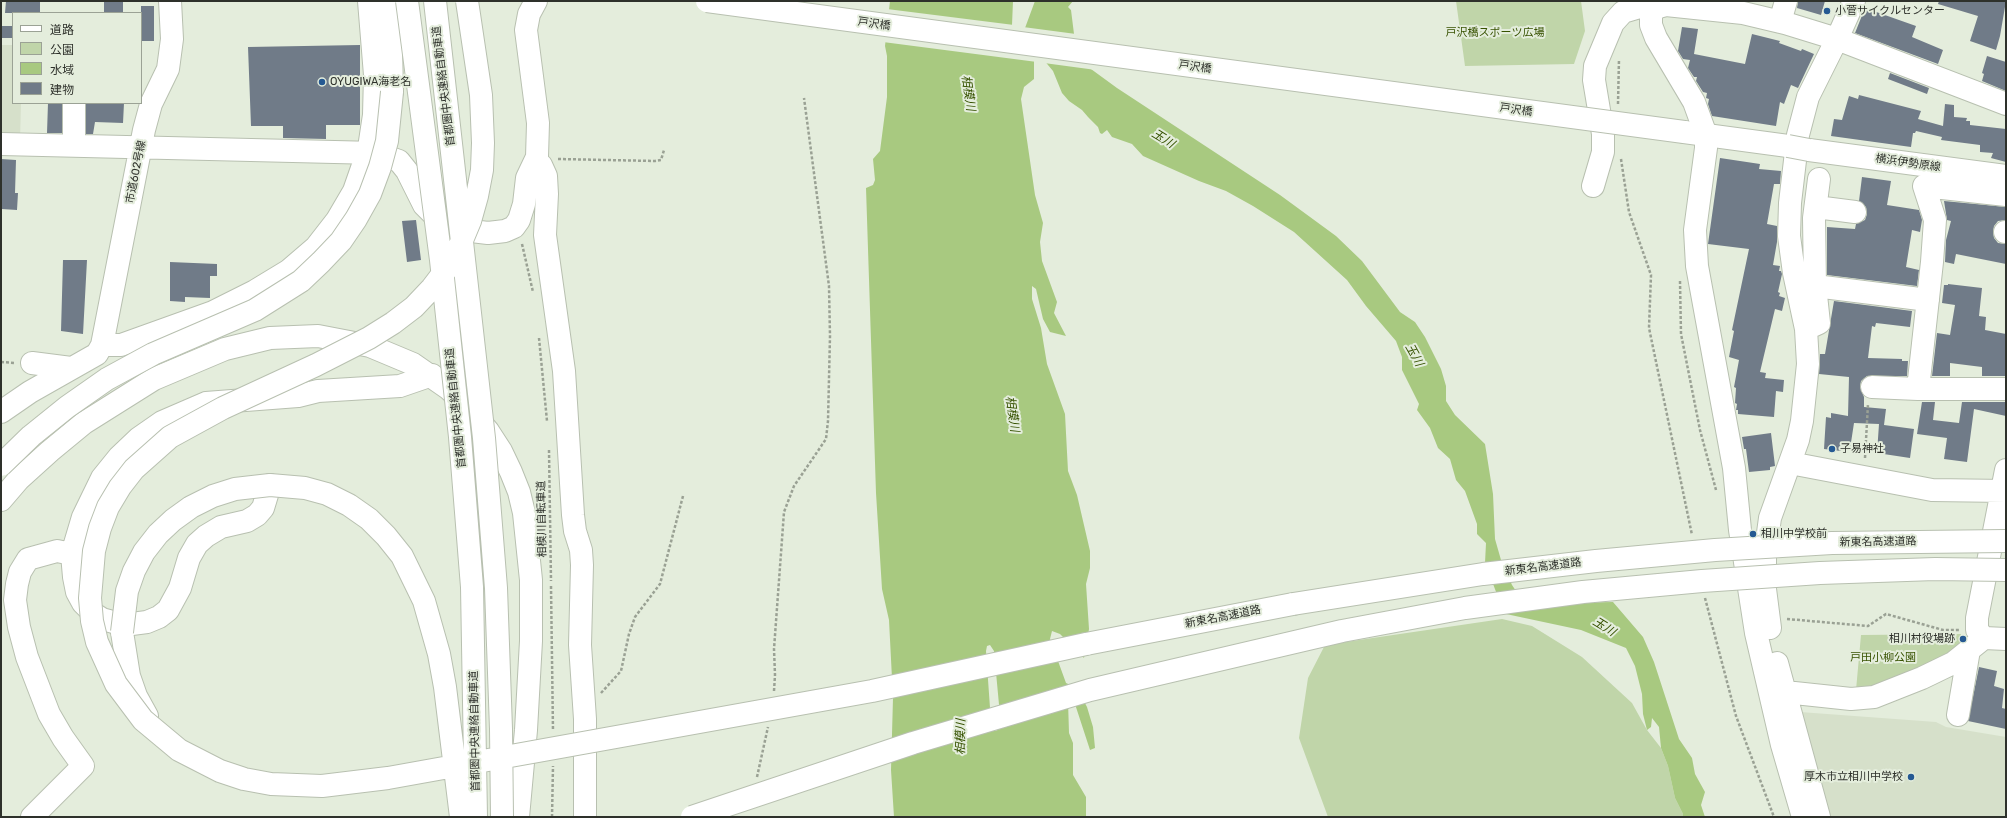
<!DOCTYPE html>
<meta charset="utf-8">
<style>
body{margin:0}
#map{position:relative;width:2007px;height:818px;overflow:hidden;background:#e4eddc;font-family:Rubik,"Noto Sans JP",sans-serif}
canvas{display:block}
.frame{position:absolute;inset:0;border:2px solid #2e312b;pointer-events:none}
.legend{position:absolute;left:12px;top:12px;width:130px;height:92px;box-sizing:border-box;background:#e4eddc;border:1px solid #9ba295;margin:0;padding:5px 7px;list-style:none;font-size:12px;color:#2e312b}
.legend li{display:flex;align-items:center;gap:8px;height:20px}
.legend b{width:20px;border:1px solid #9ba295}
</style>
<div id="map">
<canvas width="2007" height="818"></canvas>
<div class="frame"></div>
<ul class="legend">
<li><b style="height:5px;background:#fff"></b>道路</li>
<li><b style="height:11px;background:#c0d5a9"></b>公園</li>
<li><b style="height:11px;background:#a8c980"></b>水域</li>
<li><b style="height:11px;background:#707b88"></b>建物</li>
</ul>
</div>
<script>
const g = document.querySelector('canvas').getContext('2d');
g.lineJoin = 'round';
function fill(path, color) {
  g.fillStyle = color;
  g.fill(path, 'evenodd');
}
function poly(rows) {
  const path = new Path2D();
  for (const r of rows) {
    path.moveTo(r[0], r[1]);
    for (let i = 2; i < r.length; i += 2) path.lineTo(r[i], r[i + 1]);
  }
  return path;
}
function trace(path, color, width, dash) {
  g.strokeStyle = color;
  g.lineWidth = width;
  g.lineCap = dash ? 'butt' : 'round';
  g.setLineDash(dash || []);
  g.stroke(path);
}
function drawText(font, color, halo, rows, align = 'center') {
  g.font = font + ' Rubik,"Noto Sans JP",sans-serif';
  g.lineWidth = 4;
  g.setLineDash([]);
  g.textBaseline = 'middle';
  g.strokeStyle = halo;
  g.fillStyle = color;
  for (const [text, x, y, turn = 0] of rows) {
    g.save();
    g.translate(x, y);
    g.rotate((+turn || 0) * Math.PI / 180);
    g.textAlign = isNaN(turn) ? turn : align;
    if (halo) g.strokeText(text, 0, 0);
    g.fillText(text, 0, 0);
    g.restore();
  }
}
fill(poly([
 [1,45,13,45,13,103,21,103,20,142,1,141],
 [1800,712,1936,722,1946,727,2006,737,2006,817,1827,817]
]), '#d6e0ca');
fill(poly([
 [1456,1,1581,1,1585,31,1574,64,1465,66],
 [1502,619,1532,626,1582,657,1632,703,1647,730,1661,748,1668,766,1675,798,1683,814,1683,817,1328,817,1299,738,1308,678,1325,645],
 [1961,634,1961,641,1957,651,1880,686,1856,690,1861,635]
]), '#c0d5a9');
fill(poly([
 [890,1,1013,1,1012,25,1013,30,1019,32,1025,28,1035,1,1073,1,1068,7,1071,10,1074,34,1080,61,1117,88,1280,195,1336,236,1362,261,1400,312,1415,322,1425,337,1441,369,1446,386,1446,401,1455,415,1485,444,1493,494,1495,539,1501,560,1512,585,1516,591,1567,603,1613,602,1643,637,1654,662,1679,739,1692,758,1695,774,1705,792,1701,805,1705,817,1683,817,1683,814,1675,798,1668,766,1661,748,1659,727,1652,718,1651,727,1647,730,1643,714,1642,694,1635,666,1626,648,1581,630,1506,614,1503,610,1485,563,1486,543,1477,534,1477,524,1465,491,1456,480,1450,459,1438,448,1430,428,1417,410,1419,404,1402,370,1402,357,1396,341,1366,306,1347,280,1294,232,1253,206,1226,191,1199,181,1143,156,1132,144,1112,137,1107,130,1102,134,1100,133,1098,127,1088,117,1082,110,1069,101,1062,93,1053,71,1043,59,1034,61,1034,79,1024,87,1021,99,1035,195,1043,223,1040,242,1042,261,1057,302,1054,313,1066,336,1050,332,1043,319,1036,289,1032,286,1032,299,1041,328,1047,364,1065,414,1068,471,1077,495,1090,551,1090,568,1086,584,1089,629,1084,658,1060,634,1052,631,1050,639,1066,683,1077,688,1087,707,1093,727,1095,748,1090,750,1074,701,1068,701,1069,733,1073,743,1073,775,1086,797,1086,817,894,817,891,770,893,698,889,620,882,589,876,493,866,188,873,185,875,180,873,159,880,151,887,97,887,56,885,46],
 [990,645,994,651,1001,726,1000,729,995,731,993,728,990,708,986,651,987,646]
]), '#a8c980');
fill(poly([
 [887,9,1014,25,1015,29,1019,30,1023,27,1076,34,1082,60,1096,70,1044,63,1043,61,1037,62,883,42]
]), '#e4eddc');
fill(poly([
 [6,1,40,1,40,13,5,13],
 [104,1,123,1,123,13,104,13],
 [1798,1,1825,1,1821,15,1797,8],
 [1939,1,2006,1,2000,36,1996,50,1970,41,1978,16,1938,4],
 [141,6,154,6,154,41,141,41],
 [1865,8,1916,26,1912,37,1943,50,1938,64,1855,33],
 [1,26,13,26,13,38,1,38],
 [1682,27,1698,29,1694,54,1745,64,1752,34,1780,41,1779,43,1801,51,1802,49,1814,54,1798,88,1791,85,1784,104,1780,102,1776,126,1712,116,1708,104,1709,99,1706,98,1707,93,1703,92,1696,81,1697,77,1694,77,1688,68,1690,60,1683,59,1678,51],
 [360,45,360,125,326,125,326,139,283,138,283,126,251,126,248,47],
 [1987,56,2006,62,2006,91,1982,81,1984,74,1982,73],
 [1890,73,1929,88,1927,94,1888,79],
 [1859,95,1921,111,1918,119,1943,126,1945,104,1954,105,1954,117,1967,118,1966,121,1970,121,1970,125,2006,129,2006,162,1991,158,1993,153,1980,152,1980,145,1941,140,1942,137,1916,131,1915,133,1913,133,1911,147,1831,136,1834,119,1842,120,1849,96,1858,99],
 [48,103,62,103,62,133,47,133],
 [86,103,124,103,123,123,95,122,93,134,86,134],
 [1720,158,1760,164,1759,169,1781,171,1780,184,1774,184,1767,224,1777,226,1777,242,1773,265,1780,266,1779,271,1781,271,1782,274,1778,292,1780,293,1779,296,1785,298,1782,311,1775,309,1760,372,1766,373,1765,378,1784,380,1783,392,1776,391,1774,417,1738,414,1738,410,1736,410,1737,404,1735,403,1736,388,1734,387,1739,360,1729,357,1734,331,1732,330,1749,249,1708,244],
 [1,159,16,160,15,193,18,193,17,210,2,209,1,205],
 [1862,177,1891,181,1887,205,1919,210,1922,220,1920,232,1912,230,1906,267,1919,270,1917,286,1827,275,1827,227,1855,229,1856,224,1865,220,1867,214,1866,207,1859,201],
 [1944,201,2006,207,2006,220,1998,221,1994,226,1993,232,1994,238,1998,243,2006,244,2006,264,1956,254,1954,264,1945,262,1946,240,1951,221,1947,220],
 [416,220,421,260,407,262,402,221],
 [63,260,87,260,83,334,61,331],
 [170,262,217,264,217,276,210,276,210,298,185,297,185,302,170,301],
 [1948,284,1982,288,1979,316,1986,317,1985,330,2006,334,2006,376,1982,376,1982,367,1950,363,1950,376,1932,376,1937,333,1950,335,1955,305,1942,303,1944,285,1948,285],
 [1834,301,1912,311,1910,327,1876,323,1875,327,1872,326,1868,358,1902,359,1902,361,1908,361,1907,376,1867,376,1861,381,1860,387,1864,397,1864,407,1886,409,1884,425,1914,429,1910,458,1877,453,1879,424,1854,423,1850,449,1841,448,1841,451,1824,449,1826,417,1831,418,1831,413,1848,416,1849,377,1819,374,1820,354,1825,354],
 [1922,402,1935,402,1933,420,1959,423,1962,402,2006,402,2006,416,1974,409,1967,462,1944,459,1947,438,1917,434],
 [1771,433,1775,466,1770,467,1770,470,1749,472,1746,449,1744,449,1742,437],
 [1979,667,1997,671,1994,686,2004,689,2002,708,2006,709,2006,729,1968,721]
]), '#707b88');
const minor = poly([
 [1780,22,1786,1],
 [1,144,376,153,399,161,407,171,424,205,438,219,455,229,488,233,505,231,514,227,519,220,524,204,527,178,537,157,538,123,526,30,529,14,536,1],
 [74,145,74,103],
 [536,161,541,165,546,176,547,194,545,235,564,371,573,515,575,531,581,550,582,565,580,645,585,719,585,817],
 [1593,186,1603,152,1603,134,1594,80,1595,66,1613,23,1623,12,1643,6,1651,13],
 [1816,207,1855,212],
 [2005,232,2006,232],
 [1815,286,1928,300],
 [1806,329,1819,323,1815,286,1814,218,1819,179],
 [102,345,121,345,213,312,255,291,288,271,316,247,337,220,354,191,369,148,374,115,375,75,369,1],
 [32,363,71,368],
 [1872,387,1918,389,2006,389],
 [1918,389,1932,262,1935,220,1924,186,2006,195],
 [1,412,30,392,97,354,102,345,144,130,151,104,168,69,172,39,170,1],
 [1790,463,1932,490,2006,491],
 [72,554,83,517,102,478,119,457,139,438,162,422,206,403,298,396,318,391,400,386,432,375],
 [1770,628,1765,589,1765,555,1770,518,1798,440,1802,421,1808,364,1806,329,1794,273,1789,236,1790,203,1798,135,1808,97,1837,39,1854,1],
 [1984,638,1977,630,1977,618,2006,470],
 [1777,663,1819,817],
 [1785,692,1851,699,1874,697,1922,678,1953,663,1984,638,2006,639],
 [1958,715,1969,650],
 [32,817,83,766,63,738,49,714,27,657,19,627,15,600,17,584,20,572,28,559,57,551,72,554,74,577,77,592,83,603,94,614,102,619,124,625,147,622,159,617,168,610,180,588,189,558,197,544,206,536,221,527,247,521,257,515,263,508,270,485],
 [1803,817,1782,745,1756,633,1740,530,1734,468,1697,266,1695,230,1706,148,1706,135,1694,102,1656,38,1651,25,1651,13,1658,7,1666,5,1743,13,1785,23,1837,39,2006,104]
]);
const major = poly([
 [1684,132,1788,146],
 [1809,150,2006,176]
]);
const highway = poly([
 [390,1,392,92],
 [1,500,19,479,50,451,84,423,154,379,225,349,270,338,318,336,370,346,413,364,449,389,467,406,488,431,501,451,511,472,519,492,524,513,531,580,531,641,526,730,518,817],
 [122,632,129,676,136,696,147,716],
 [1086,644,1293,604]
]);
trace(minor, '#b8c0b0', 24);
trace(major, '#b8c0b0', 24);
trace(highway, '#b8c0b0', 24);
trace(poly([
 [1618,104,1619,59],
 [558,159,655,161,661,160,664,150],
 [1621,159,1629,212,1651,275,1649,328,1692,535],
 [522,244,533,292],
 [1680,281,1681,334,1700,430,1716,490],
 [539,338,547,421],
 [1,362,15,363],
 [549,450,551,581],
 [1865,458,1868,404],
 [551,586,553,731],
 [1705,598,1736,716,1774,817],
 [1787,619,1868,626,1886,614,1943,630,1960,630],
 [774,691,775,675,774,649,784,512,794,486,826,439,828,421,830,336,829,286,804,98],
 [601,693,621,671,629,634,635,617,660,584,683,496],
 [757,777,768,727],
 [552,817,553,766]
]), '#9aa194', 2.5, [3, 2]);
trace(minor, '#fff', 22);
trace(major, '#fff', 22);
trace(highway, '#fff', 22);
const majorBridge = poly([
 [707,1,1684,132],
 [1788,146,1809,150]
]);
const highwayBridge = poly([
 [407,1,441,260,460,437,472,587,476,817],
 [435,1,484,438,496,588,501,729,502,817],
 [467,1,481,95,483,143,482,170,477,196,470,221,460,245,448,267,432,288,414,307,393,323,369,338,316,365,223,408,170,437,134,469,120,487,108,507,100,528,94,551,90,598,92,621,97,642,116,684,143,720,179,750,220,771,244,779,271,784,322,786,388,778,872,691,1086,644],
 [1,465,31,436,67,407,107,379,153,354,255,310,301,281,321,262,341,241,356,219,370,194,380,167,387,141,392,92],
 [1293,604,1483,574,1596,561,1715,550,1832,543,2006,541],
 [122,632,127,591,134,571,144,552,158,534,173,520,191,507,213,496,235,489,270,485,305,488,327,494,349,505,369,519,386,536,402,556,424,601,439,654,445,687,461,817],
 [692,817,913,743,1090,690,1342,631,1465,608,1583,592,1702,581,1820,573,1935,569,2006,570]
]);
trace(majorBridge, '#b8c0b0', 24, []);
trace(highwayBridge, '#b8c0b0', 24, []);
trace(majorBridge, '#fff', 22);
trace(highwayBridge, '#fff', 22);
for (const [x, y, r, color] of [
 [1827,11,4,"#255992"],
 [322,82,4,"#255992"],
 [1832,449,4,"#255992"],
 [1753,534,4,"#255992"],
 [1963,639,4,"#255992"],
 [1911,777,4,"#255992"]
]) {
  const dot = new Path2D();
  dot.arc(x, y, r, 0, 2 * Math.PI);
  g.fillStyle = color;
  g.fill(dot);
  trace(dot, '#e4eddc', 1.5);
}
drawText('11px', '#2e312b', '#e4eddc', [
 ["小菅サイクルセンター",1835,11],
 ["OYUGIWA海老名",330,82],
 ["子易神社",1840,449],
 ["相川中学校前",1761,534],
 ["相川村役場跡",1955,639,"right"],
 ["厚木市立相川中学校",1903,777,"right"]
], 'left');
drawText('11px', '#2e312b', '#e4eddc', [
 ["戸沢橋",874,24,8],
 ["戸沢橋",1195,67,8],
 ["首都圏中央連絡自動車道",444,86,-97],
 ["戸沢橋",1516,110,8],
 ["横浜伊勢原線",1908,163,8],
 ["市道602号線",136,172,-79],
 ["首都圏中央連絡自動車道",456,408,-96],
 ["相模川自転車道",542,519,-91],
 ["新東名高速道路",1878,542,-1],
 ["新東名高速道路",1543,567,-7],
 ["新東名高速道路",1223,617,-11],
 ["首都圏中央連絡自動車道",475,731,-91]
]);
drawText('11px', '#375200', '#e4eddc', [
 ["戸沢橋スポーツ広場",1495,33],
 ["戸田小柳公園",1883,658]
]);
drawText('italic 12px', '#365200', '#e4eddc', [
 ["相模川",968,93,82],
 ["玉川",1163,139,32],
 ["玉川",1414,355,61],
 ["相模川",1012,414,82],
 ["玉川",1604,627,32],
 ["相模川",961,737,-89]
]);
</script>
